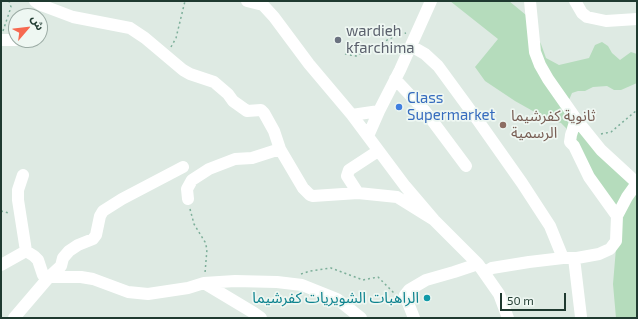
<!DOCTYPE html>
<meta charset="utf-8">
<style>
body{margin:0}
#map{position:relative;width:638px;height:319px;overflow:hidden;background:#deeae3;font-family:"Exo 2","Noto Sans Arabic",sans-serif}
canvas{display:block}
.frame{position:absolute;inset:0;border:2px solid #1f3a30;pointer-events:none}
.north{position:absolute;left:8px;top:8px;width:40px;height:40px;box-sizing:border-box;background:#eef7f2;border:1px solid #9baba4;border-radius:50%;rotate:62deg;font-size:11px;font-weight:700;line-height:16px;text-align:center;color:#1f3a30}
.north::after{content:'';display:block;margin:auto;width:14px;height:18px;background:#f66950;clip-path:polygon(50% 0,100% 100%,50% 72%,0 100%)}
.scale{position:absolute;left:500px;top:293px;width:66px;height:18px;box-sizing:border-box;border:2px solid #1f3a30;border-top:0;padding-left:5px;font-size:12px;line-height:14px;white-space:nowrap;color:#1f3a30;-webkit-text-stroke:3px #eef7f2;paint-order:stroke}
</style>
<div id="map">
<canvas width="638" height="319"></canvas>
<div class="frame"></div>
<div class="north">ش</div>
<div class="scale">50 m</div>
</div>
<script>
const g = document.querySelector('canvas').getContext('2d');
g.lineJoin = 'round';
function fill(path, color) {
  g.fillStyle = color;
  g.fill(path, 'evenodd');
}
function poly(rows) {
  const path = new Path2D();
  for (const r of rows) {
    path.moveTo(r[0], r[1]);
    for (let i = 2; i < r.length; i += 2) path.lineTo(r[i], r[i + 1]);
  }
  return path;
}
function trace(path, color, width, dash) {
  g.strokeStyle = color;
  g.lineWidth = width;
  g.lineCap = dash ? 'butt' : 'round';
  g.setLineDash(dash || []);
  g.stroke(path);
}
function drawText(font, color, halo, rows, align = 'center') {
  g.font = font + ' "Exo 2","Noto Sans Arabic",sans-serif';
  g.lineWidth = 3.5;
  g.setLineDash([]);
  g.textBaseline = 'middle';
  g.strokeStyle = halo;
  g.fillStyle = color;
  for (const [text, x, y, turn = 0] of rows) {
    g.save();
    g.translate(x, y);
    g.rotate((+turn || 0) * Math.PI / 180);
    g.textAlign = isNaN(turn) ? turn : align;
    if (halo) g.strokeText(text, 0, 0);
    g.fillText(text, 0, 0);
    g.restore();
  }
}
fill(poly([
 [450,1,509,1,526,15,541,44,546,58,559,65,589,58,595,45,602,42,608,46,612,53,620,60,631,52,637,54,637,83,621,90,614,90,607,86,593,87,585,91,578,91,572,93,569,100,584,128,635,175,637,171,637,318,616,318,613,284,616,248,621,235,567,134,566,128,561,123,547,119,515,101,485,81,475,67,498,39]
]), '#b5dcbc');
trace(poly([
 [3,31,11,7,9,1],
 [171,47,176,38,185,1],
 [345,54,356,56,393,37,406,33],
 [601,134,611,132,637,110],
 [190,209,194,224,205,242,207,249,205,273],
 [1,211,9,213],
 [301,274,310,271,331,268,363,280,378,277,395,294]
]), '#7daf9a', 1.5, [2, 3]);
trace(poly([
 [35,1,41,5,73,17,130,28,145,38,183,70,190,74,214,82,228,94,233,101,247,111,261,110,264,113,274,131,280,149,303,188,310,195,313,196,358,193,397,197,434,220],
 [247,1,263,5,274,17,309,64,352,115,405,186,434,220,478,264,499,294,508,318],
 [530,1,535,52,540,65,548,79,576,119,601,150,637,183],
 [575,1,582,13,587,17,606,21,637,19],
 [1,40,16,40],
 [411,46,425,54,438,66,479,122,522,183,550,226,563,258],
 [395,79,425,111,466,166],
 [352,115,379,111],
 [576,119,571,135,570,142,574,146,589,177,617,216],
 [368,136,379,111,400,70,431,1],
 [23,175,18,190,18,200,26,251],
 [358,193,347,176,349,170,378,151],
 [188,199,187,189,192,180,209,169,235,159,252,158,280,149],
 [574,258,581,317],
 [1,265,26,251,34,256,38,260,43,275,49,277,61,266,63,258,69,251,78,245,93,239,96,235,100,216,103,211,122,199,183,167],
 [485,272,492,268,529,262,563,258,577,258,599,254,610,249,616,241,617,216,627,197,637,183],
 [204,283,254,313,261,318],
 [14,318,49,277,81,277,93,279,128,292,148,294,188,288,204,283,235,281,277,282,302,285,337,299,361,318],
 [414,318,405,295,409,290,426,280,454,272,478,264]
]), '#fff', 12);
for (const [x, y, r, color] of [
 [338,40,4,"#6b7280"],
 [399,107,4,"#3f7fe0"],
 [503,125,4,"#8d6e63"],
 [427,298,4,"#0f9aa8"]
]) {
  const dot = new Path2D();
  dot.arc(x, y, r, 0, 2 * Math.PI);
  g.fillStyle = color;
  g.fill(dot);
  trace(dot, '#eef7f2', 1.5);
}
drawText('15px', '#5b616d', '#eef7f2', [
 ["wardieh",346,31],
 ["kfarchima",346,48]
], 'left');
drawText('15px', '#366cbe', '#eef7f2', [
 ["Class",407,98],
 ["Supermarket",407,115]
], 'left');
drawText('15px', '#785e54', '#eef7f2', [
 ["ثانوية كفرشيما",511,116],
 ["الرسمية",511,133]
], 'left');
drawText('15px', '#0d838f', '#eef7f2', [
 ["الراهبات الشويريات كفرشيما",419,298]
], 'right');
</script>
